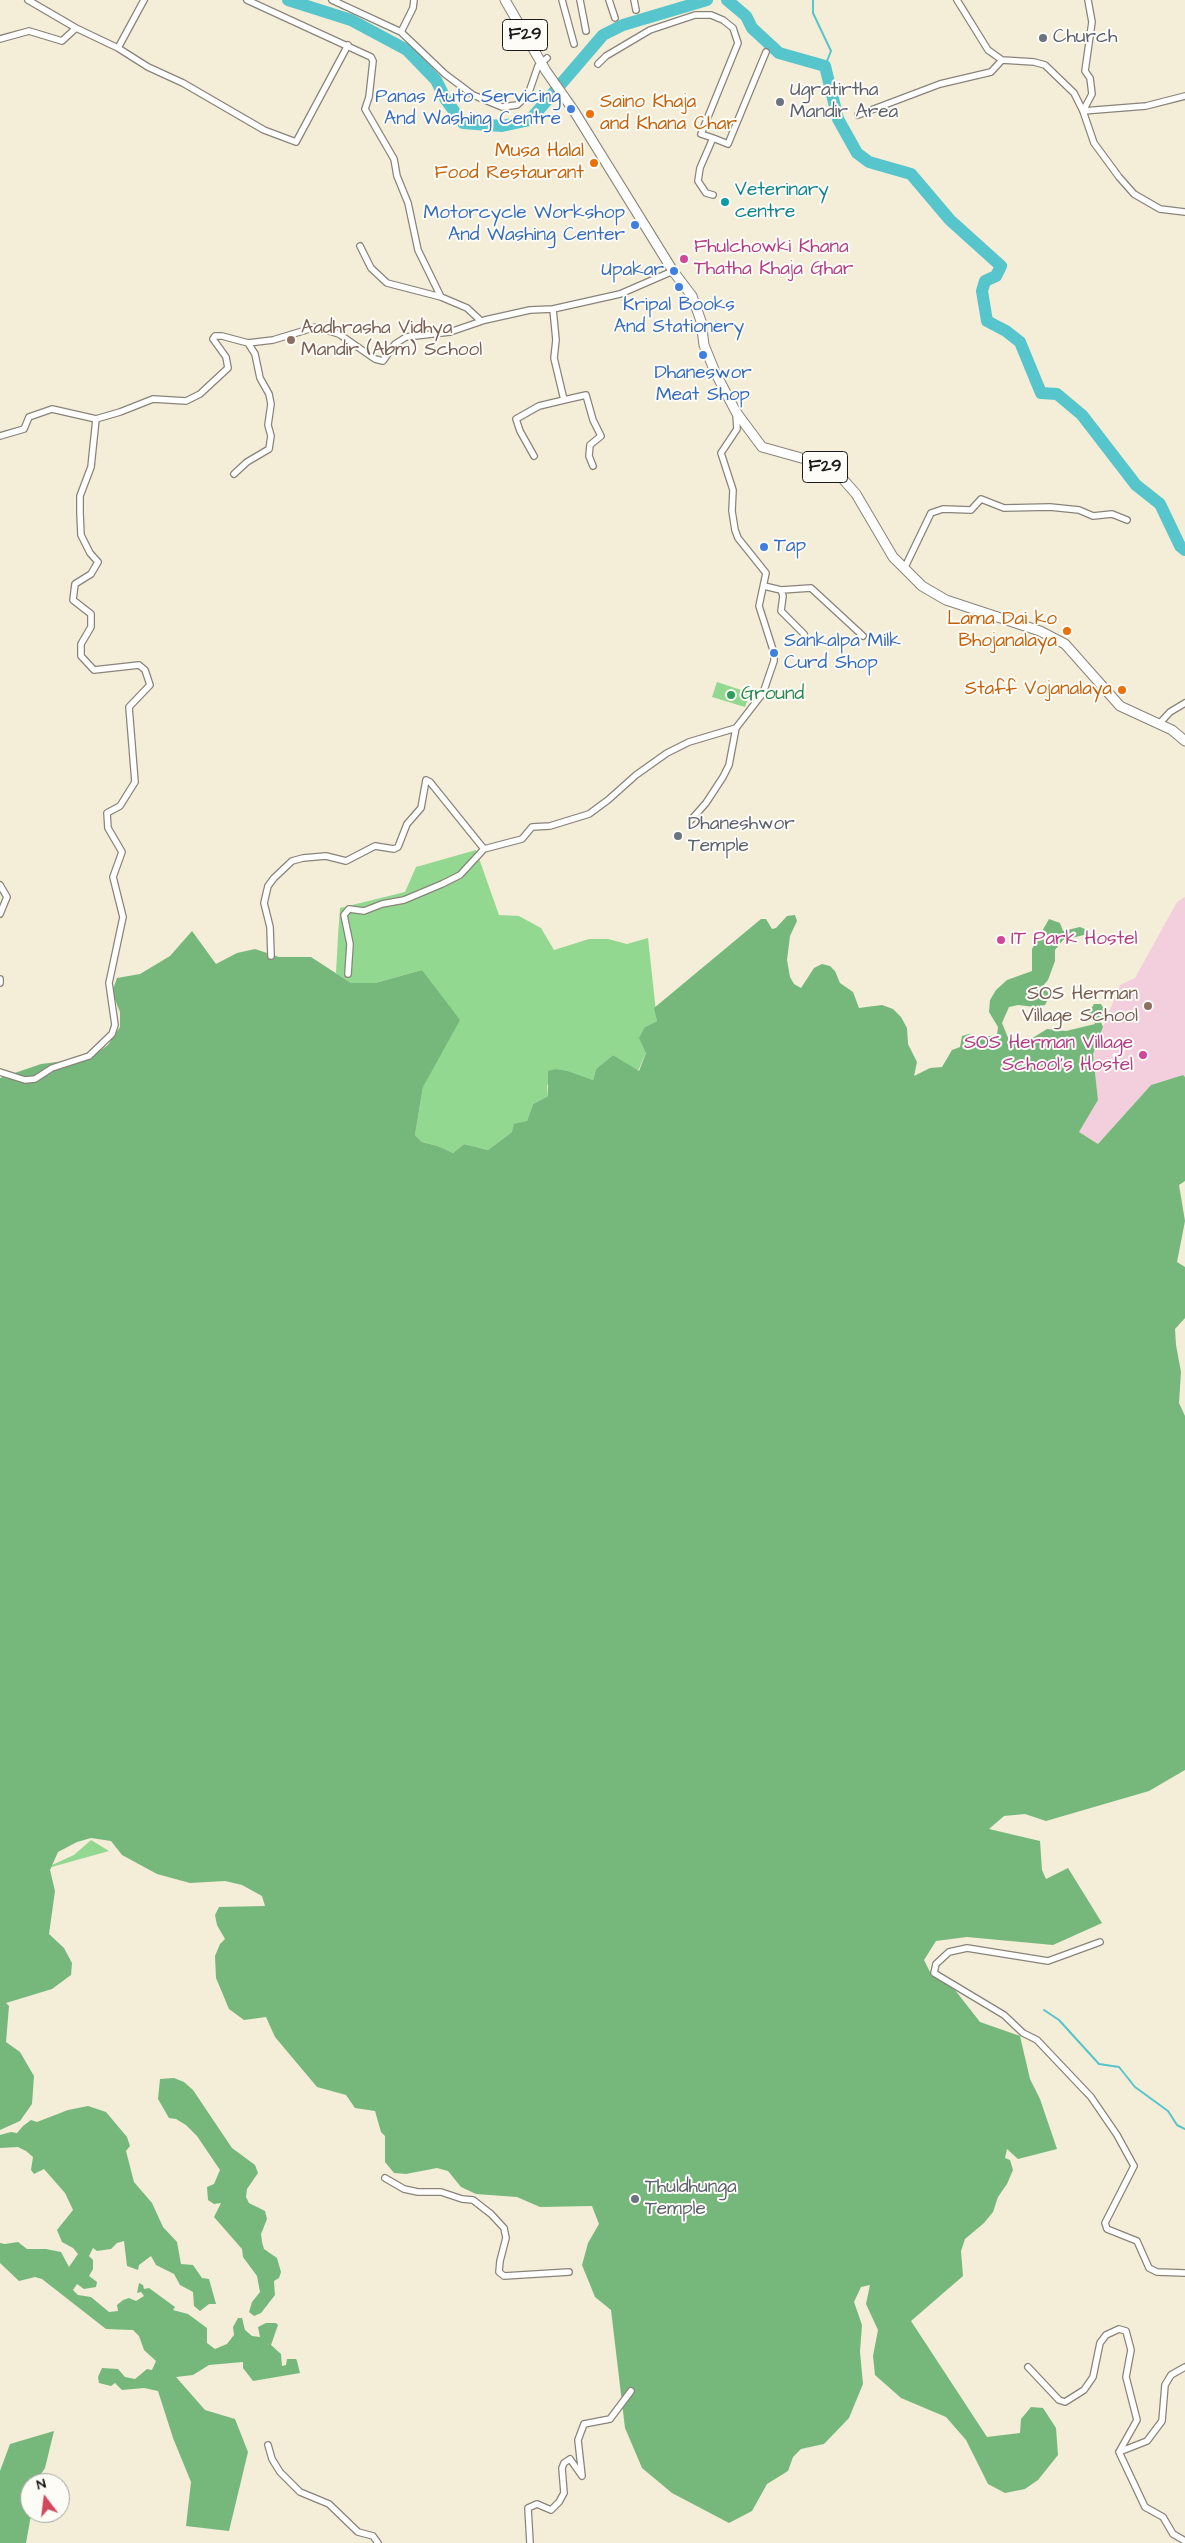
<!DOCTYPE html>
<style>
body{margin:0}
#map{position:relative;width:1185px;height:2543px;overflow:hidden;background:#f4edd8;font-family:"Architects Daughter",sans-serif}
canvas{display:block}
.north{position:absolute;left:20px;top:2473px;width:50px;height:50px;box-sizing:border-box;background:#fdfcf7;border:1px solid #a3a29f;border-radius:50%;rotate:345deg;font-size:14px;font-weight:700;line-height:20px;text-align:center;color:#1c1c1c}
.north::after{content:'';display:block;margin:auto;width:18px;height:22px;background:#d1495b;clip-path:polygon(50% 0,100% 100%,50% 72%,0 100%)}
</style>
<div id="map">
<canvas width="1185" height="2543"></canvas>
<div class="north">N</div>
</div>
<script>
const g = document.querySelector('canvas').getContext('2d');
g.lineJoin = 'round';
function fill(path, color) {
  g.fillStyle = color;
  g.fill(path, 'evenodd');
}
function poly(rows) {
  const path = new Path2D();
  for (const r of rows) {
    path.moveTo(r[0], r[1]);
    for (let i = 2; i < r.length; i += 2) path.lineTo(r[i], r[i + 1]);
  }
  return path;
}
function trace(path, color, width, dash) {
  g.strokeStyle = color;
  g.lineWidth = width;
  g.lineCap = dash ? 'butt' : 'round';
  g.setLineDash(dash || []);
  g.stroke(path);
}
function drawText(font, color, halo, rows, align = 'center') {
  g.font = font + ' "Architects Daughter",sans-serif';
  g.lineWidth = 4;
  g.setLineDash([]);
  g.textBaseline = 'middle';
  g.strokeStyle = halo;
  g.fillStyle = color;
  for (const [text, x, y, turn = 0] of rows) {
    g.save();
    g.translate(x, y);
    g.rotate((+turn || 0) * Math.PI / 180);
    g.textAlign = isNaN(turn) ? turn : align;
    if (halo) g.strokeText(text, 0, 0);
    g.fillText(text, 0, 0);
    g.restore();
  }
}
fill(poly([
 [1185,897,1185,1077,1183,1075,1151,1085,1098,1144,1079,1132,1098,1100,1093,1054,1103,1027,1120,985,1135,978,1177,902]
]), '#f3cfde');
fill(poly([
 [717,682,750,693,745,707,712,697],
 [476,850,499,915,519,916,541,928,554,950,589,939,608,939,627,944,648,938,657,1021,645,1027,646,1053,638,1071,613,1055,596,1069,593,1080,556,1069,547,1086,548,1096,533,1104,527,1121,488,1150,464,1144,453,1153,438,1146,422,1142,415,1135,423,1087,433,1066,422,970,375,983,351,983,336,973,338,936,340,908,405,892,416,867],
 [91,1840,109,1851,41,1870,74,1855]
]), '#93d891');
fill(poly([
 [795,915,797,921,790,936,787,960,790,977,794,984,801,988,814,968,822,964,830,966,835,971,840,983,853,992,859,1008,882,1005,893,1009,901,1017,907,1028,908,1044,917,1062,914,1076,930,1068,942,1067,952,1050,960,1047,962,1036,969,1034,981,1037,997,1035,998,1027,989,1012,990,1000,996,990,1007,980,1032,971,1032,949,1049,919,1060,923,1063,931,1080,927,1087,930,1088,934,1063,940,1055,950,1055,961,1048,980,1043,986,1050,995,1045,1005,1035,1007,1018,1005,1009,1007,1002,1023,1009,1040,1016,1042,1034,1037,1047,1029,1066,1031,1095,1024,1088,1014,1094,1004,1101,1004,1105,1011,1101,1022,1103,1027,1093,1054,1098,1100,1079,1132,1098,1144,1151,1085,1183,1075,1185,1077,1185,1181,1179,1185,1185,1221,1177,1262,1185,1267,1185,1318,1175,1329,1176,1345,1181,1372,1179,1403,1185,1416,1185,1770,1149,1791,1046,1821,1025,1814,1004,1816,989,1829,1040,1841,1042,1870,1046,1879,1068,1868,1102,1923,1053,1945,967,1937,936,1941,924,1960,930,1972,955,1990,980,2022,1020,2036,1030,2079,1040,2099,1057,2149,1018,2159,1007,2149,1005,2158,1010,2160,1013,2170,1007,2184,998,2197,993,2212,984,2223,965,2239,961,2251,963,2276,911,2321,987,2437,1020,2433,1021,2419,1031,2407,1043,2408,1056,2428,1058,2455,1038,2480,1025,2489,1005,2493,988,2484,966,2440,946,2417,901,2398,875,2375,873,2356,878,2330,866,2304,870,2285,861,2287,854,2302,862,2325,860,2352,863,2384,849,2418,824,2444,801,2449,793,2457,788,2471,767,2484,752,2511,729,2523,672,2493,642,2468,625,2428,611,2310,595,2297,582,2265,588,2243,599,2224,592,2206,540,2207,517,2197,476,2194,461,2187,448,2171,437,2168,406,2174,394,2173,385,2162,385,2136,381,2132,375,2111,355,2108,346,2095,317,2087,275,2037,266,2017,244,2020,229,2009,216,1978,215,1956,220,1944,225,1939,217,1925,215,1915,219,1907,265,1906,262,1896,242,1885,225,1881,190,1883,157,1874,122,1855,111,1841,91,1838,77,1842,58,1852,50,1870,55,1891,49,1934,64,1948,72,1963,71,1975,52,1989,6,2003,9,2006,6,2042,20,2052,34,2076,32,2104,20,2121,0,2130,0,1078,41,1064,90,1058,108,1045,120,1027,120,1012,112,992,117,978,140,974,170,956,192,931,216,964,237,953,255,949,279,957,311,957,351,983,375,983,422,970,460,1020,423,1087,415,1135,422,1142,438,1146,453,1153,464,1144,488,1150,512,1132,514,1124,527,1121,533,1104,548,1096,548,1071,556,1069,567,1071,593,1080,596,1069,613,1055,639,1071,646,1053,639,1038,645,1027,657,1021,654,1008,761,919,766,919,772,929,776,928,787,916],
 [174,2078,184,2082,193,2090,232,2148,255,2165,258,2173,247,2189,246,2197,249,2203,265,2211,267,2219,261,2234,262,2242,264,2249,277,2258,281,2272,279,2278,274,2281,275,2295,261,2313,254,2316,249,2312,252,2302,260,2292,257,2276,243,2257,242,2249,214,2217,221,2203,214,2204,208,2200,207,2187,214,2184,220,2170,197,2136,186,2125,176,2119,169,2118,158,2099,160,2079],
 [88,2106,106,2112,127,2137,130,2146,126,2151,134,2182,152,2203,163,2227,177,2242,181,2264,193,2265,202,2278,209,2279,216,2304,209,2304,200,2311,194,2306,193,2292,180,2285,174,2274,156,2265,151,2256,139,2265,138,2270,127,2266,124,2241,117,2243,111,2249,97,2251,93,2248,89,2256,93,2260,93,2269,89,2276,97,2282,96,2287,84,2289,77,2284,73,2290,78,2295,91,2297,109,2312,118,2311,117,2305,123,2300,129,2298,136,2301,144,2296,141,2292,137,2293,139,2283,143,2285,144,2289,149,2288,175,2307,173,2310,188,2314,207,2328,207,2343,215,2349,227,2344,234,2335,233,2327,238,2318,242,2318,245,2330,252,2336,260,2337,258,2327,266,2323,276,2323,278,2325,271,2345,281,2354,282,2366,286,2365,287,2359,296,2359,297,2361,300,2373,253,2381,243,2368,243,2362,209,2365,193,2375,176,2377,205,2410,235,2419,248,2452,229,2531,186,2526,191,2482,173,2438,158,2391,144,2388,122,2390,115,2383,111,2386,99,2383,98,2377,102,2368,118,2369,125,2377,135,2379,147,2369,152,2370,156,2361,144,2350,139,2336,133,2330,106,2329,42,2279,35,2277,19,2281,0,2263,0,2243,5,2244,18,2242,27,2249,46,2249,61,2252,69,2267,78,2254,73,2248,62,2242,57,2230,73,2210,65,2193,44,2169,34,2174,31,2170,33,2157,26,2151,18,2147,0,2148,0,2135,11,2132,17,2133,23,2126,31,2120,37,2122,68,2110],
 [54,2431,45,2468,35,2483,30,2483,31,2515,26,2543,0,2543,0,2471,10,2444]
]), '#76b87b');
trace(poly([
 [813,0,813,13,831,51,825,66],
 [1044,2010,1059,2020,1099,2064,1119,2067,1135,2087,1168,2111,1177,2125,1185,2129]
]), '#57c5cc', 2);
trace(poly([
 [288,0,351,20,407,50,436,80,446,100,463,123,502,126,530,120,603,35,623,25,707,0],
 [727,0,746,16,752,28,779,53,825,66,838,119,857,153,869,162,911,174,950,220,1001,266,996,276,985,281,982,291,987,321,1006,331,1020,342,1041,393,1057,394,1082,415,1136,485,1160,504,1180,546,1185,550]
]), '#57c5cc', 12);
const street = poly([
 [28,0,76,28,118,48,148,67,183,83,264,130,296,142,348,45],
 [247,0,371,57,373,61,369,97,365,109,394,159,397,176,408,203,418,250,441,297,467,308,481,321],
 [332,0,401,32,445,74,473,95,502,107,517,105,528,95,538,66,547,58],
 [562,0,574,44],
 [580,0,586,31],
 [609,0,615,18],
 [634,0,636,10],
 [957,0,988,50,1002,60,1034,62,1045,65,1074,93,1083,111,1094,143,1119,177,1134,194,1160,209,1185,212],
 [1088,0,1092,22,1085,71,1090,78,1092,94,1083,111,1146,106,1185,96],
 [401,32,413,8,414,0],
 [0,39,29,31,62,41,76,28],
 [118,48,144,0],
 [598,64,606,56,650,30,695,15,711,15,723,20,733,28,738,43,701,134,713,138,700,168,698,181,706,193,713,195],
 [858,115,940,84,991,72,1002,60],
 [713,138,728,144,766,52],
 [360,246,371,268,387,283,441,297],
 [564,400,586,395,593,420,601,436,590,445,589,456,593,466],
 [0,436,24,429,29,417,52,409,96,419,120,412,153,399,186,401,200,394,228,368,226,357,213,339,215,336,222,336,248,343,273,340,316,327,339,334,375,359,383,361,395,344,406,337,450,332,485,320,530,310,553,309,620,294,673,271],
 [534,456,520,431,516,419,539,406,564,400,554,358,556,340,553,309],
 [234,474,247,462,269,449,271,436,268,425,271,404,269,394,260,378,255,354,248,343],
 [905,567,931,513,943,509,971,510,981,499,1004,508,1050,507,1079,510,1093,516,1112,514,1127,520],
 [764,586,781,590,783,596,781,611,804,634],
 [781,590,811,588,863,636],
 [1159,724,1170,712,1185,703],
 [691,820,706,803,723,777,729,765,736,728,763,693,774,661,774,653,759,606,766,573,738,538,735,530,732,511,733,490,721,453,737,429,736,414],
 [0,885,7,897,0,914],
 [271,956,270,927,264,903,268,886,274,878,292,861,303,858,326,856,346,861,375,846,394,849,398,847,407,824,421,808,426,780,430,782,484,849],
 [348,974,350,944,344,915,349,909,364,911,382,904,404,900,442,884,460,875,484,849,522,839,532,827,550,826,589,814,608,800,636,775,667,753,689,742,736,728],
 [0,979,0,983],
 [0,1072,25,1080,35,1079,52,1068,89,1056,112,1034,115,1025,109,983,123,917,113,877,122,852,108,828,107,813,120,806,135,782,129,707,150,685,145,670,139,665,94,670,81,656,81,644,91,627,91,614,73,600,75,584,91,574,98,562,90,553,81,535,80,513,80,496,91,467,96,419],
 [1100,1942,1048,1961,967,1948,949,1952,936,1964,934,1973,1004,2015,1023,2033,1037,2040,1091,2097,1117,2135,1134,2166,1105,2223,1107,2229,1137,2241,1149,2268,1157,2272,1185,2273],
 [385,2178,404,2189,418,2192,441,2192,462,2199,473,2200,491,2214,504,2228,506,2238,500,2261,499,2272,504,2276,569,2272],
 [1028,2367,1059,2400,1065,2402,1084,2390,1093,2377,1100,2343,1106,2335,1119,2329,1126,2331,1131,2350,1126,2377,1137,2420,1119,2452,1145,2507,1163,2517,1173,2534,1185,2541],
 [268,2445,272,2459,280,2472,300,2492,329,2504,358,2532,373,2536,378,2543],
 [1119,2452,1147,2441,1162,2421,1165,2385,1171,2375,1185,2367],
 [530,2543,528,2508,537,2504,551,2510,559,2502,564,2493,562,2468,564,2463,570,2459,582,2476,578,2440,584,2424,610,2419,631,2391]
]);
const primary = poly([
 [505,0,546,71,574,111,673,271,692,296,701,321,704,345,715,372,736,412,762,447,805,459,827,468,842,478,856,494,893,557,922,586,946,600,1040,631,1065,644,1120,706,1172,730,1185,741]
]);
trace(street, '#88847a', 8);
trace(primary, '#88847a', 11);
trace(street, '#fff', 5.5);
trace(primary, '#fff', 9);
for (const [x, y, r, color] of [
 [1043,38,5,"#6b7280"],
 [780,102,5,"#6b7280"],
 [571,109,5,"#3f7fe0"],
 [590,114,5,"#e8710a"],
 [594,163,5,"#e8710a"],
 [725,202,5,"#0f9aa8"],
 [635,225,5,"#3f7fe0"],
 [684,259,5,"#d1479c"],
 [674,271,5,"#3f7fe0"],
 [679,287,5,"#3f7fe0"],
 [291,340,5,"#8d6e63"],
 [703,355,5,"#3f7fe0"],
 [764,547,5,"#3f7fe0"],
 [1067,631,5,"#e8710a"],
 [774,653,5,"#3f7fe0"],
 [1122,690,5,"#e8710a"],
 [731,695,5,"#2e9e5b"],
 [678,836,5,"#6b7280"],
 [1001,940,5,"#d1479c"],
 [1148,1006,5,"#8d6e63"],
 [1143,1055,5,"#d1479c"],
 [635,2199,5,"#6b7280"]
]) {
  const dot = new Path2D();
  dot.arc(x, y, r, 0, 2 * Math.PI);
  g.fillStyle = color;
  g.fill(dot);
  trace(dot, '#fdfcf7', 2);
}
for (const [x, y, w] of [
 [525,35,45],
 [825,467,45]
]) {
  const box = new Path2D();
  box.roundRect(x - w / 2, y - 15.5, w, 31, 4);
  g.fillStyle = '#fdfcf7';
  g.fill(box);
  trace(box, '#1c1c1c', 1);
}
drawText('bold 18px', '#1c1c1c', null, [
 ["F29",525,35],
 ["F29",825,467]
]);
drawText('19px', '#5b616d', '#fdfcf7', [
 ["Church",1053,38],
 ["Ugratirtha",790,91],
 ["Mandir Area",790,113],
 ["Dhaneshwor",688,825],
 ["Temple",688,847],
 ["Thuldhunga",645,2188],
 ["Temple",645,2210]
], 'left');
drawText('19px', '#366cbe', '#fdfcf7', [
 ["Panas Auto Servicing",561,98],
 ["And Washing Centre",561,120],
 ["Motorcycle Workshop",625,214],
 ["And Washing Center",625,236],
 ["Upakar",664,271],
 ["Kripal Books",679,306,"center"],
 ["And Stationery",679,328,"center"],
 ["Dhaneswor",703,374,"center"],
 ["Meat Shop",703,396,"center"],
 ["Tap",774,547,"left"],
 ["Sankalpa Milk",784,642,"left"],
 ["Curd Shop",784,664,"left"]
], 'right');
drawText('19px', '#c56008', '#fdfcf7', [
 ["Saino Khaja",600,103,"left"],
 ["and Khana Char",600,125,"left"],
 ["Musa Halal",584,152],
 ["Food Restaurant",584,174],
 ["Lama Dai ko",1057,620],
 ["Bhojanalaya",1057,642],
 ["Staff Vojanalaya",1112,690]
], 'right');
drawText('19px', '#0d838f', '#fdfcf7', [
 ["Veterinary",735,191],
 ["centre",735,213]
], 'left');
drawText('19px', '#b23c85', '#fdfcf7', [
 ["Fhulchowki Khana",694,248],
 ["Thatha Khaja Ghar",694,270],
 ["IT Park Hostel",1011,940],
 ["SOS Herman Village",1133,1044,"right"],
 ["School's Hostel",1133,1066,"right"]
], 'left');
drawText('19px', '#785e54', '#fdfcf7', [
 ["Aadhrasha Vidhya",301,329],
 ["Mandir (Abm) School",301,351],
 ["SOS Herman",1138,995,"right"],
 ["Village School",1138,1017,"right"]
], 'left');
drawText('19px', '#27864d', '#fdfcf7', [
 ["Ground",741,695]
], 'left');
</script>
